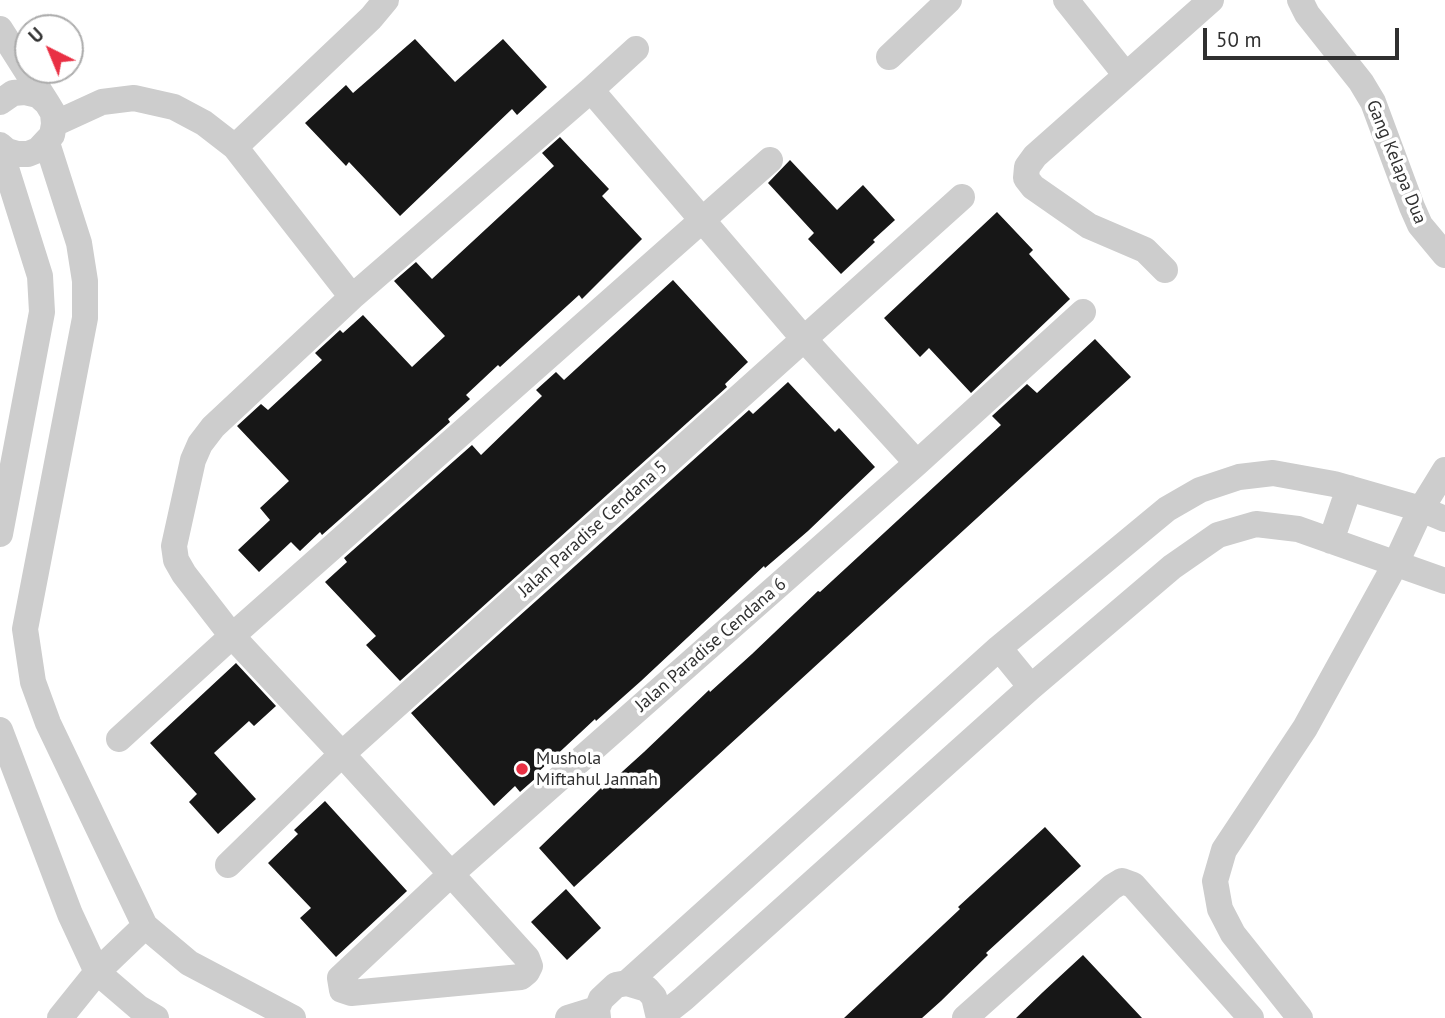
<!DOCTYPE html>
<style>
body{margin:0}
#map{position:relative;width:1445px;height:1018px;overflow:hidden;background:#fff;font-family:"PT Sans",sans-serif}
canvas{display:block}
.north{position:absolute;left:14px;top:14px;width:70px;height:70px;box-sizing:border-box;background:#fff;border:2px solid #acacac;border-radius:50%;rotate:317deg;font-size:19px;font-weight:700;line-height:28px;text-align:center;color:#303030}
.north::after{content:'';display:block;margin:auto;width:24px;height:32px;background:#e93044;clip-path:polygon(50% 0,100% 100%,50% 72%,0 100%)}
.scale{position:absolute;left:1203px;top:28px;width:196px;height:32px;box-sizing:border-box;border:4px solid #303030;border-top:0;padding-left:9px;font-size:21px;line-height:24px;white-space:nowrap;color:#303030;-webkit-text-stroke:5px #fff;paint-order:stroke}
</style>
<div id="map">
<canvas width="1445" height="1018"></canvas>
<div class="north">U</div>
<div class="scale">50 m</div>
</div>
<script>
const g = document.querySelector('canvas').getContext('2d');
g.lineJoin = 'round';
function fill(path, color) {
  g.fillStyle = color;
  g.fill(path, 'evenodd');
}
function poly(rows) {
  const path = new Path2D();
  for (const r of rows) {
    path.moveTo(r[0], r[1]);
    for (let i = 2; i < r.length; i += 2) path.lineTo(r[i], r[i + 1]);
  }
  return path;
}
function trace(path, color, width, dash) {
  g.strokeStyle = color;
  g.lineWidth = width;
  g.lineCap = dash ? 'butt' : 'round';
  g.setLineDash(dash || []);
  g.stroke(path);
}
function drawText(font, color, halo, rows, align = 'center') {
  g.font = font + ' "PT Sans",sans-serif';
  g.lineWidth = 7;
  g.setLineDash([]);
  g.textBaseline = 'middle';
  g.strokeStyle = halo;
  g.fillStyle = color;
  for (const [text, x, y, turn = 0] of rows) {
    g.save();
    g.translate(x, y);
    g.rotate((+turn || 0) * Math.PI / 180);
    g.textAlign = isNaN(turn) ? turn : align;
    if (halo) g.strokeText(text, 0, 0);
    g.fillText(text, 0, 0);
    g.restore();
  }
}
fill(poly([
 [415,39,455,82,503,39,547,87,517,115,512,109,400,216,349,162,346,166,305,123,346,85,353,93],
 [560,137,609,189,602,196,642,239,582,299,579,295,500,367,498,365,466,395,470,399,448,419,450,422,322,535,320,532,300,551,291,542,259,572,238,550,270,520,260,508,289,481,237,426,261,404,268,410,322,360,315,353,340,330,343,333,363,315,412,367,445,336,394,281,416,262,432,279,554,166,542,153],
 [790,160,837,210,863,185,895,220,873,240,875,242,841,274,808,239,814,233,768,183],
 [997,212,1033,250,1029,254,1070,299,971,393,929,348,920,357,884,318],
 [673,280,748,362,725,384,727,387,400,681,366,645,376,636,325,582,347,562,344,558,472,445,481,455,542,396,536,390,556,372,564,380],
 [1095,339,1131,377,574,887,539,848,601,788,602,790,644,752,709,690,710,692,752,654,818,591,820,592,1001,425,992,416,1027,384,1037,393],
 [788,382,835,432,839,428,875,467,808,531,765,568,764,566,641,681,596,721,595,719,535,775,537,777,520,792,515,786,494,806,411,713,749,410,753,414],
 [236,663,276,706,254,726,249,721,214,753,256,799,218,834,189,802,197,794,150,743],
 [325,801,407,891,336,957,300,918,311,908,268,863,298,834,294,830],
 [1045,827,1081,866,986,953,988,955,941,1001,922,1018,844,1018,960,909,958,907],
 [566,889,601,928,567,960,531,922],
 [1083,955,1142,1018,1016,1018,1043,992]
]), '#171717');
trace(poly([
 [1066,0,1125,74],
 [1300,0,1307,14,1361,82,1373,102,1412,207,1420,225,1445,255],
 [0,29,47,103],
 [889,57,949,0],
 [591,90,636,49],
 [0,102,13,93,25,92,38,95,47,103,53,113,54,124,52,135,38,150,28,154,17,154,7,151,0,145],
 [54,124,102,102,134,98,174,107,204,123,235,147,352,297],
 [47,143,79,243,85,281,85,318,25,629,33,682,48,723,145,926,189,963,293,1018],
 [235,147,371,18,386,0],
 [0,149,40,276,42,312,0,534],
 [1165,270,1145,250,1089,226,1033,187,1026,178,1027,167,1035,156,1211,0],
 [917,463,804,339,591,90,352,297,213,427,200,444,193,460,174,546,176,560,184,574,232,636,342,754,451,874,527,958,530,966,527,972,521,977,351,993,342,990,340,978,451,874,917,463,1083,312],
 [1331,541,1349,488],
 [999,648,1031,687],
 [0,730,70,914,97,972,139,1008,156,1018],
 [119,739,232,636,770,160],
 [228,865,342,754,962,197],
 [627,983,999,648,1167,509,1200,490,1239,477,1273,473,1334,484,1421,509,1445,519],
 [60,1018,97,972,145,926],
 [568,1018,597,1009],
 [598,1018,597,1009,601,999,616,985,627,983,647,989,654,997,659,1018],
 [659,1018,683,999,1031,687,1172,567,1218,535,1256,524,1298,529,1445,581],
 [965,1018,1112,887,1122,881,1133,885,1251,1018],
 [1300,1018,1233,934,1220,909,1215,881,1224,850,1305,728,1396,563,1421,509,1445,470]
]), '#cdcdcd', 26);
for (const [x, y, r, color] of [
 [522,769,7,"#e93044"]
]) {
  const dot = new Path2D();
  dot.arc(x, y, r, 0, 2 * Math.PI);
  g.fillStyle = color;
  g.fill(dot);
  trace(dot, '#fff', 2.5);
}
drawText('18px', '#303030', '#fff', [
 ["Gang Kelapa Dua",1396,162,68],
 ["Jalan Paradise Cendana 5",593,529,-42],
 ["Jalan Paradise Cendana 6",711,645,-41]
]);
drawText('18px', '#303030', '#fff', [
 ["Mushola",536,759],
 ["Miftahul Jannah",536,780]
], 'left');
</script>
